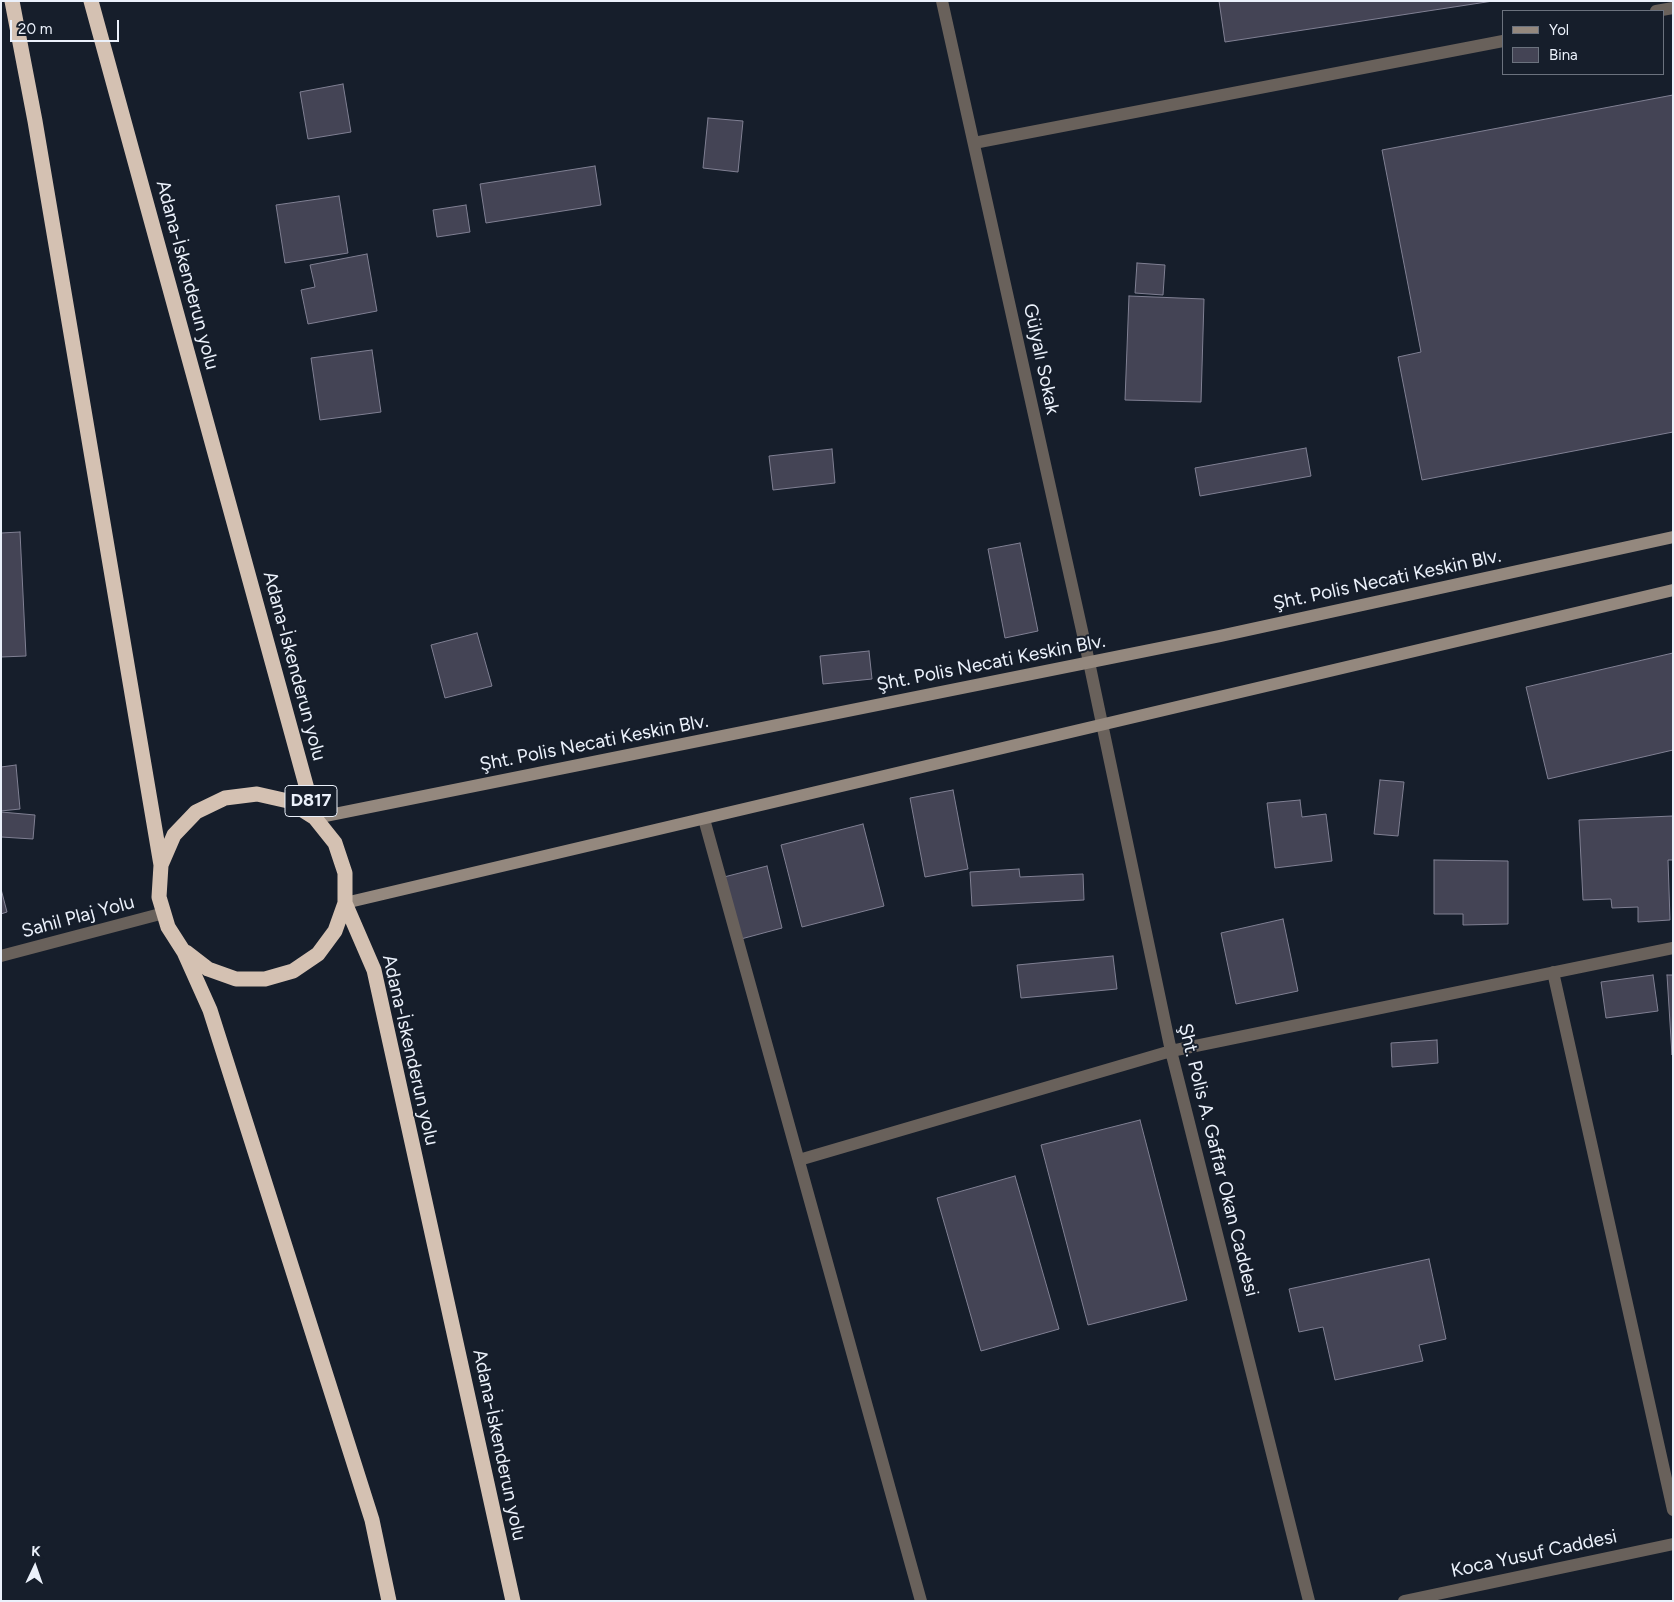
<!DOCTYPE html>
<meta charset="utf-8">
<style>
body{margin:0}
#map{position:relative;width:1674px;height:1602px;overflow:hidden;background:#161e2b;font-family:Figtree,sans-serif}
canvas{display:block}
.frame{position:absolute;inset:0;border:2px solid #ebf1fb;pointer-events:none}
.legend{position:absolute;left:1502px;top:10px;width:162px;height:65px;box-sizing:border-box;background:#161e2b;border:1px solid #6b727e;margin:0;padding:6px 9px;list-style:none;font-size:15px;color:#ebf1fb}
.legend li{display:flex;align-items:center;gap:10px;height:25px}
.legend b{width:25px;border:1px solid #6b727e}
.north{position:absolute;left:10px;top:1542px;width:50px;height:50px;-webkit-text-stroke:4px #161e2b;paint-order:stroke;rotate:3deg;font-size:14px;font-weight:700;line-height:20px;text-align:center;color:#ebf1fb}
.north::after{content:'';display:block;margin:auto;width:18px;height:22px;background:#ebf1fb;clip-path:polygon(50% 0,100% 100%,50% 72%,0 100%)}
.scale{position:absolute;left:10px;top:20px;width:109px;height:22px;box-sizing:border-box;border:2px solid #ebf1fb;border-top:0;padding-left:6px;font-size:15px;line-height:18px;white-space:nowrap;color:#ebf1fb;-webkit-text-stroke:4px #161e2b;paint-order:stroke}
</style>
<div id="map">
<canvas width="1674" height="1602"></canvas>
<div class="frame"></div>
<ul class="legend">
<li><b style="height:6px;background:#94887e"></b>Yol</li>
<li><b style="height:14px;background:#445"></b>Bina</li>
</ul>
<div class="north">K</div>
<div class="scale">20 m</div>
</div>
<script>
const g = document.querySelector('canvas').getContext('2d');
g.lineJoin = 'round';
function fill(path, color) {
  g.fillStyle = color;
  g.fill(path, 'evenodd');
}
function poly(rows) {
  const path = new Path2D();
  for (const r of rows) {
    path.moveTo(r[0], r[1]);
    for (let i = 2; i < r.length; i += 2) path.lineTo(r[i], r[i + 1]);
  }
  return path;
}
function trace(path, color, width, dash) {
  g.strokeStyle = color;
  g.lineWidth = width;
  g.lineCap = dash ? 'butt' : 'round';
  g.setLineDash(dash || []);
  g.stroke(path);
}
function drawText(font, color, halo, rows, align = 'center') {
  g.font = font + ' Figtree,sans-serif';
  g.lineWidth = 4;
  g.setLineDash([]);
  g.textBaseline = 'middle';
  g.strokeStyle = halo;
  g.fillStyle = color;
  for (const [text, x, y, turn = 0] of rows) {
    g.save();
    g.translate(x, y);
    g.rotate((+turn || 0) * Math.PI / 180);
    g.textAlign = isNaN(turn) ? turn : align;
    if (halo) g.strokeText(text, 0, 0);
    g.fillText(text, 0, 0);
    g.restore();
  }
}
const building = poly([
 [1219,1,1493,1,1225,42,1219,1],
 [343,84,351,132,308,139,300,92,343,84],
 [1673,95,1673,432,1422,480,1398,357,1421,352,1382,150,1673,95],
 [708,118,743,121,738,172,703,168,708,118],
 [595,166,601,205,486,223,480,184,595,166],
 [339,196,348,253,285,263,276,205,339,196],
 [466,205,470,232,437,237,433,210,466,205],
 [367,254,377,311,308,324,301,290,315,287,310,265,367,254],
 [1137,263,1165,265,1163,295,1135,293,1137,263],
 [1129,296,1204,299,1201,402,1125,400,1129,296],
 [372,350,381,412,320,420,311,358,372,350],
 [1306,448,1311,476,1200,496,1195,468,1306,448],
 [832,449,835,483,773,490,769,456,832,449],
 [20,532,26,656,1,657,1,533,20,532],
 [1020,543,1038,631,1005,638,988,549,1020,543],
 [477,633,492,686,445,698,431,645,477,633],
 [869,651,872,679,823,684,820,656,869,651],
 [1673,653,1673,750,1548,779,1526,687,1673,653],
 [16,765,20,809,1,811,1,767,16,765],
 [1380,780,1404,782,1398,836,1374,834,1380,780],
 [953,790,968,869,925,877,910,798,953,790],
 [1300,800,1302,817,1326,814,1332,861,1275,868,1267,803,1300,800],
 [1,812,35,815,33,839,1,837,1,812],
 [1673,816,1673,860,1668,860,1670,920,1638,922,1638,907,1612,908,1611,899,1583,900,1579,820,1673,816],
 [863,824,884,906,802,927,781,845,863,824],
 [1434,860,1508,861,1508,924,1463,925,1463,914,1434,914,1434,860],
 [767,866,782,928,741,939,724,877,767,866],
 [1019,869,1020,877,1083,874,1084,900,972,906,970,872,1019,869],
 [1,889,7,912,1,914,1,889],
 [1283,919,1298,991,1236,1004,1221,933,1283,919],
 [1113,956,1117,989,1021,998,1017,965,1113,956],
 [1653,975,1658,1011,1606,1018,1601,982,1653,975],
 [1667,975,1673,975,1672,1055,1667,975],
 [1437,1040,1438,1063,1392,1067,1391,1043,1437,1040],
 [1140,1120,1187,1300,1088,1325,1041,1145,1140,1120],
 [1015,1176,1059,1329,981,1351,937,1198,1015,1176],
 [1429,1259,1446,1339,1419,1345,1423,1361,1335,1380,1323,1327,1299,1332,1289,1289,1429,1259]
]);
fill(building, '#445');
trace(building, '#808093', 1);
trace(poly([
 [942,1,1089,662,1171,1051,1309,1601],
 [1656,11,1673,8],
 [974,143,1503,41],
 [704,819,921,1601],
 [1,956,164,913],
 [1553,972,1673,1510],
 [799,1160,1171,1051,1673,948],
 [1404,1601,1673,1544]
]), '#69615b', 12);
trace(poly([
 [315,818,1220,636,1673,537],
 [345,903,1673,590]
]), '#94887e', 12);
trace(poly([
 [12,1,35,121,161,865,159,897,168,927,184,952,210,1010,372,1520,389,1601],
 [91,1,315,818,335,843,345,873,345,903,374,970,513,1601],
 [161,865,174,835,196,812,225,798,257,794,288,801,315,818],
 [186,952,208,969,236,979,265,979,293,971,318,954,335,931,345,903]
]), '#d4c1b2', 15);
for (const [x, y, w] of [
 [311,801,52]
]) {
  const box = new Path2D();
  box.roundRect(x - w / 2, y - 15.5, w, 31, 4);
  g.fillStyle = '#161e2b';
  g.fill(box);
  trace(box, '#ebf1fb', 1);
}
drawText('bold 18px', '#ebf1fb', null, [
 ["D817",311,801]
]);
drawText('19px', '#ebf1fb', '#161e2b', [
 ["Adana-İskenderun yolu",187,275,75],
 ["Gülyalı Sokak",1041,359,78],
 ["Şht. Polis Necati Keskin Blv.",1387,580,-12],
 ["Şht. Polis Necati Keskin Blv.",991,663,-11],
 ["Adana-İskenderun yolu",294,666,75],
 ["Şht. Polis Necati Keskin Blv.",594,743,-11],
 ["Sahil Plaj Yolu",78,917,-15],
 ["Adana-İskenderun yolu",410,1050,77],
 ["Şht. Polis A. Gaffar Okan Caddesi",1218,1160,76],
 ["Adana-İskenderun yolu",499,1445,78],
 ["Koca Yusuf Caddesi",1534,1554,-12]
]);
</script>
